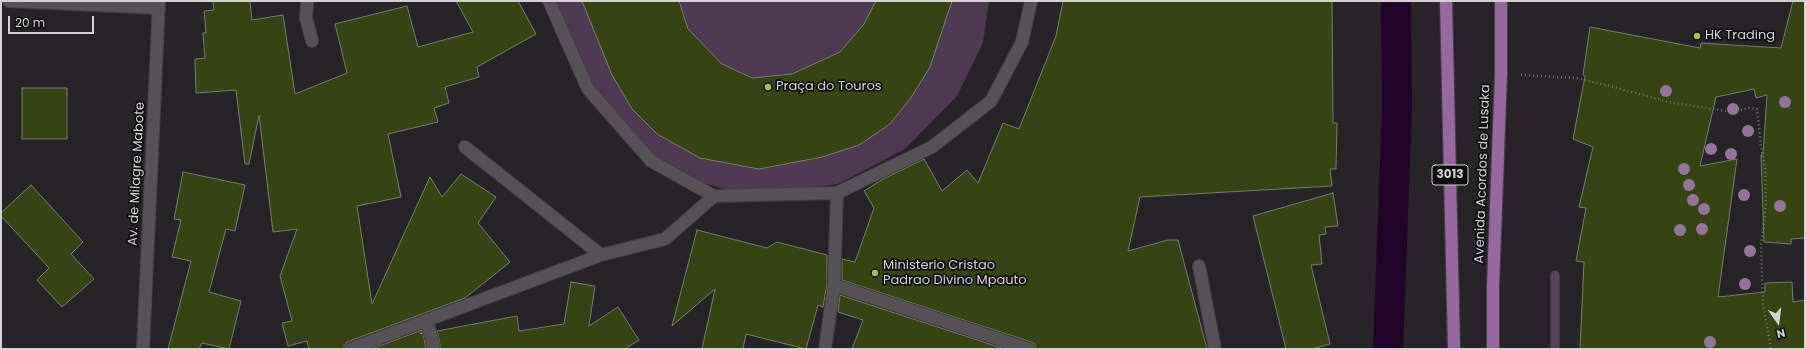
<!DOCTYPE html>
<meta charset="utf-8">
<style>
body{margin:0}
#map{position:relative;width:1806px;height:350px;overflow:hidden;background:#272428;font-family:Poppins,sans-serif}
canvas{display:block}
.frame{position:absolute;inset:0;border:2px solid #d4d1d4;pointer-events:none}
.north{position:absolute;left:1758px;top:302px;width:40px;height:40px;-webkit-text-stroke:3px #0f0e0f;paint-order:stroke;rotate:166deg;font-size:11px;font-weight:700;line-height:16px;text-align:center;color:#d4d1d4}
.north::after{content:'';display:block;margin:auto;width:14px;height:18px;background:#d4d1d4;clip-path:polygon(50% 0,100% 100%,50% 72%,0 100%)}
.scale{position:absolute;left:8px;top:16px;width:86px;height:18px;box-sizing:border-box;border:2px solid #d4d1d4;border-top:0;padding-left:5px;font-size:12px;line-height:14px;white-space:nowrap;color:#d4d1d4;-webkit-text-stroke:3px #0f0e0f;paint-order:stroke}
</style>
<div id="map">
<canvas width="1806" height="350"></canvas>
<div class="frame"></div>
<div class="north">N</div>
<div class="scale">20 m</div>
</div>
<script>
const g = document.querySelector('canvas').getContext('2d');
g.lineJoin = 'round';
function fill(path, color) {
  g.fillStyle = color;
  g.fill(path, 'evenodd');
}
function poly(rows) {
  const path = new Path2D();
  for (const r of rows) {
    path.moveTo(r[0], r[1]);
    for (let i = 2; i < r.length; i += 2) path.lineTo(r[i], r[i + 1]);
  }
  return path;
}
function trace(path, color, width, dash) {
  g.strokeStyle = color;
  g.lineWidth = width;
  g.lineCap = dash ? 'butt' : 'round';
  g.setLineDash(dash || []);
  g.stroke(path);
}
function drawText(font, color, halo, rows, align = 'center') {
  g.font = font + ' Poppins,sans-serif';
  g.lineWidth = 3.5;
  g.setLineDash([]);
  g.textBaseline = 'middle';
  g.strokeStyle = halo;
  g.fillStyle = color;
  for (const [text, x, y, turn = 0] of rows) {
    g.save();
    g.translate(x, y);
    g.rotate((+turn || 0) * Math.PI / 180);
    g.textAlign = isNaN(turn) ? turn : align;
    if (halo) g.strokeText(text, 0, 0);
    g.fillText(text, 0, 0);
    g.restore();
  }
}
fill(poly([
 [557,1,989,1,983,43,957,96,905,149,838,184,748,195,680,177,615,129,573,55]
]), '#4e3852');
trace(poly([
 [1555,349,1555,275]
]), '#57415b', 9);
trace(poly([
 [1388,349,1397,109,1396,1]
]), '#210327', 30);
const building = poly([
 [213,1,250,1,252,20,283,15,295,94,347,73,335,24,407,6,418,47,473,32,456,1,518,1,536,34,477,67,479,77,445,87,449,103,434,108,438,122,388,134,401,197,357,206,372,304,430,177,442,197,461,174,496,197,478,223,510,262,465,298,347,342,344,345,343,349,309,349,307,341,288,346,282,323,292,321,280,276,297,229,273,232,259,115,249,164,245,164,236,90,196,93,195,59,205,58,203,33,206,33,204,11,214,10,213,1],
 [582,1,679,1,688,29,722,64,752,78,792,74,840,52,864,24,876,1,952,1,930,67,910,99,890,124,859,145,822,157,759,169,700,158,657,134,632,109,612,75,582,1],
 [1063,1,1332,1,1333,123,1337,123,1336,169,1330,169,1332,186,1140,197,1128,251,1168,240,1178,240,1207,349,1036,349,1035,344,1031,342,842,280,842,259,855,262,874,208,864,191,883,179,924,159,942,191,967,170,978,183,1003,123,1019,129,1056,36,1063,1],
 [1793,1,1805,1,1805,238,1791,239,1791,244,1764,242,1761,155,1763,154,1767,95,1756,98,1754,89,1716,97,1700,166,1737,159,1718,297,1765,292,1765,283,1792,282,1793,302,1805,300,1805,349,1580,349,1584,262,1576,261,1586,208,1579,207,1593,147,1573,139,1585,76,1583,75,1590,27,1700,48,1701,43,1781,48,1793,1],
 [22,88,67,88,67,139,22,139,22,88],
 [183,172,245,185,235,231,226,229,209,292,241,301,229,349,202,343,199,349,168,349,191,261,172,257,181,220,174,219,183,172],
 [31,185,83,242,71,254,94,279,62,307,37,280,49,268,1,216,1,213,31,185],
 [1333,193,1338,226,1325,227,1326,234,1319,235,1322,264,1311,265,1330,344,1312,349,1286,349,1253,216,1333,193],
 [697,230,767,248,777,242,827,255,827,284,823,307,818,305,806,349,746,334,743,349,702,349,715,289,672,326,697,230],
 [571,282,595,286,589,326,618,307,639,340,625,349,441,349,437,331,517,316,519,331,564,324,571,282],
 [840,295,1005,349,852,349,863,320,838,312,840,295],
 [422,330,422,332,420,334,423,333,426,349,371,349,422,330]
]);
fill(building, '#354411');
trace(building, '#797b75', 1);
const minor = poly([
 [9,1,159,8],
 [307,1,306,18,312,41],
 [549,1,588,89,651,161,714,196,837,193,932,147,991,101,1022,42,1031,1],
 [465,147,601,255],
 [1199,266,1215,349],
 [834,285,1029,349],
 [427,320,434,349],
 [143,349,159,1],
 [350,349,601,255,665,239,714,196],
 [825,349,834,285,837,193]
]);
const major = poly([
 [1446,1,1454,349],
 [1493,349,1493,286,1501,74,1501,1]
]);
trace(minor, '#434044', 14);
trace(major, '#434044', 14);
trace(poly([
 [1521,75,1576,78,1610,86,1668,102,1712,109,1733,112,1749,108,1757,109,1761,147,1765,167,1766,205,1761,245,1763,304,1771,349]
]), '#767376', 2.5, [1, 3]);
trace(minor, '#555155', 12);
trace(major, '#97689f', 12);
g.fillStyle = '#94749a';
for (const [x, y] of [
 [1666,91],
 [1785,102],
 [1733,109],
 [1748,131],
 [1711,149],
 [1731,154],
 [1684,169],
 [1689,185],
 [1744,195],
 [1693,200],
 [1780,206],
 [1704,209],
 [1702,229],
 [1680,230],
 [1750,251],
 [1745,284],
 [1710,342]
]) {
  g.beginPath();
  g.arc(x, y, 6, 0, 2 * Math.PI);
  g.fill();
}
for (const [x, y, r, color] of [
 [1697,36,4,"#9eca2e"],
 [768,87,4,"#9eca2e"],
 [875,273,4,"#9eca2e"]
]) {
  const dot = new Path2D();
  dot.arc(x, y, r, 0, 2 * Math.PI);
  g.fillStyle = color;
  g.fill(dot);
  trace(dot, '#0f0e0f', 1.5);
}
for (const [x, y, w] of [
 [1450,175,36]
]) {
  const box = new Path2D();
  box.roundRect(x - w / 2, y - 10, w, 20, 3);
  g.fillStyle = '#0f0e0f';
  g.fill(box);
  trace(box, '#d4d1d4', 1);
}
drawText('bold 12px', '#d4d1d4', null, [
 ["3013",1450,175]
]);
drawText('13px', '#d4d1d4', '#0f0e0f', [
 ["HK Trading",1705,36],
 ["Praça do Touros",776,87],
 ["Ministerio Cristao",883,266],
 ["Padrao Divino Mpauto",883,281]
], 'left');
drawText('13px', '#d4d1d4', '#0f0e0f', [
 ["Av. de Milagre Mabote",137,174,-87],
 ["Avenida Acordos de Lusaka",1483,174,-88]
]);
</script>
